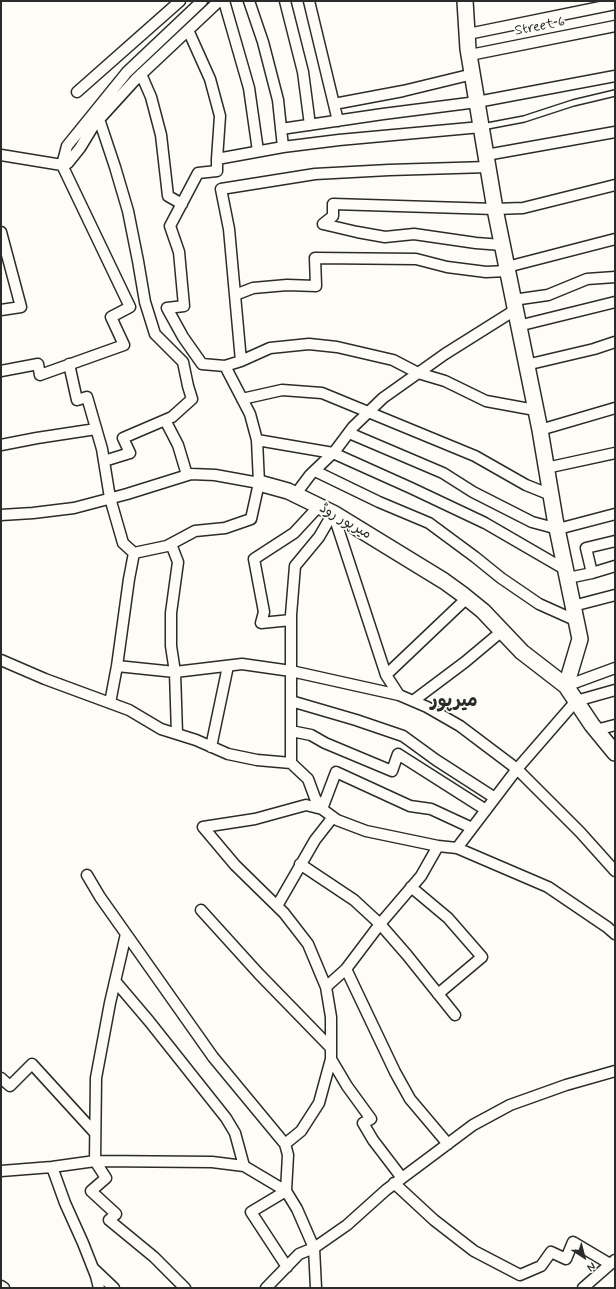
<!DOCTYPE html>
<meta charset="utf-8">
<style>
body{margin:0}
#map{position:relative;width:616px;height:1289px;overflow:hidden;background:#fdfcf7;font-family:Mynerve,sans-serif}
canvas{display:block}
.frame{position:absolute;inset:0;border:2px solid #2b2b2b;pointer-events:none}
.north{position:absolute;left:564px;top:1237px;width:40px;height:40px;-webkit-text-stroke:3px #fdfcf7;paint-order:stroke;rotate:144deg;font-size:11px;font-weight:700;line-height:16px;text-align:center;color:#2b2b2b}
.north::after{content:'';display:block;margin:auto;width:14px;height:18px;background:#2b2b2b;clip-path:polygon(50% 0,100% 100%,50% 72%,0 100%)}
</style>
<div id="map">
<canvas width="616" height="1289"></canvas>
<div class="frame"></div>
<div class="north">N</div>
</div>
<script>
const g = document.querySelector('canvas').getContext('2d');
g.lineJoin = 'round';
function poly(rows) {
  const path = new Path2D();
  for (const r of rows) {
    path.moveTo(r[0], r[1]);
    for (let i = 2; i < r.length; i += 2) path.lineTo(r[i], r[i + 1]);
  }
  return path;
}
function trace(path, color, width, dash) {
  g.strokeStyle = color;
  g.lineWidth = width;
  g.lineCap = dash ? 'butt' : 'round';
  g.setLineDash(dash || []);
  g.stroke(path);
}
function drawText(font, color, halo, rows, align = 'center') {
  g.font = font + ' Mynerve,"Playpen Sans Arabic",sans-serif';
  g.lineWidth = 3.5;
  g.setLineDash([]);
  g.textBaseline = 'middle';
  g.strokeStyle = halo;
  g.fillStyle = color;
  for (const [text, x, y, turn = 0] of rows) {
    g.save();
    g.translate(x, y);
    g.rotate((+turn || 0) * Math.PI / 180);
    g.textAlign = isNaN(turn) ? turn : align;
    if (halo) g.strokeText(text, 0, 0);
    g.fillText(text, 0, 0);
    g.restore();
  }
}
const lane = poly([
 [482,127,524,119,573,103,615,93]
]);
const street = poly([
 [224,1,249,88,258,151],
 [249,1,263,42,278,100,283,147],
 [285,1,303,72,310,125],
 [309,1,338,121],
 [188,30,210,79,220,116,217,159],
 [468,34,615,4],
 [470,55,615,26],
 [141,74,151,97,161,135,168,196,182,204],
 [77,92,180,1],
 [334,104,403,91,473,74],
 [99,119,115,167,128,211,138,261,145,302,155,334,183,362,188,386,192,399,172,417,123,438,130,453,104,461],
 [281,129,383,114,477,102,615,76],
 [1,155,62,165,68,163,80,148,94,125,135,80,219,1],
 [486,155,615,132],
 [323,224,333,216,333,204,495,209,523,208,615,185],
 [323,224,357,232,385,237,414,234,476,243,502,245],
 [1,232,21,307,1,310],
 [507,267,615,239],
 [235,295,253,288,287,285,316,286,315,258,416,259,447,267,486,272,507,271],
 [513,300,548,295,587,279,615,277],
 [518,326,615,302],
 [241,361,270,348,309,344,337,347,393,360,418,373,445,381,486,401,535,410],
 [69,364,77,400,87,397,102,449,110,498,123,543,134,553,129,579,117,666,110,703],
 [526,365,594,349,615,342],
 [225,366,241,361,229,229,221,189,315,174,389,170,488,167],
 [1,371,38,364,40,375,124,345,111,317,130,307,62,165,67,146,127,72,202,1],
 [242,399,282,390,322,393,475,456,526,485,551,495],
 [165,420,178,445,187,475],
 [540,430,615,408],
 [349,433,443,473,473,492,532,522,558,529,615,514],
 [257,440,333,453,411,488,485,523,566,570],
 [1,445,37,438,96,429],
 [546,468,615,453],
 [315,471,379,502,429,523,475,557,501,578,539,604,577,621],
 [295,495,310,475,335,451,353,427,383,398,445,354,515,310],
 [333,513,386,675,399,695,427,707,460,726,517,769,580,832,615,871],
 [1,515,33,513,74,508,127,494,191,474,215,475,259,483],
 [171,544,178,562,171,613,171,646,175,672,177,734],
 [134,553,167,546,195,531,225,528,251,519,259,483,257,440,250,414,225,366,202,364,183,337,167,308,184,306,179,252,170,226,198,173,217,171,217,159,283,147,339,140,481,127],
 [592,573,615,566],
 [568,578,592,573,586,548,615,541],
 [573,606,615,595],
 [291,620,261,623,264,612,254,559,294,533,319,506],
 [1,660,45,679,129,710,161,729,196,740,228,754,257,760,291,763,308,779,315,798,322,809,337,820,366,831,438,846,457,848,548,887,607,927,615,934],
 [117,666,175,672,242,664,291,671,399,695],
 [386,675,467,598],
 [566,686,615,668],
 [291,701,356,720,403,736,436,760,495,798],
 [413,701,465,662,502,631],
 [596,730,615,725],
 [291,731,311,735,325,743,392,771,398,754,486,810],
 [211,747,228,666],
 [291,763,291,615,295,566,319,537,333,513],
 [203,827,235,865,284,913,308,944,326,987,331,1017,331,1059,319,1103,301,1131,285,1144],
 [203,827,255,819,306,805,322,809,336,772,410,806,431,809,472,828],
 [457,848,517,769,576,701,615,690],
 [300,864,354,900,380,924,407,955,455,1015],
 [87,875,100,897,213,1057,285,1144,288,1155,286,1191,251,1212,287,1267],
 [411,887,448,918,482,957,438,994],
 [277,906,315,840,333,817],
 [201,910,259,974,331,1048],
 [126,934,110,1003,96,1078,95,1161,106,1178,91,1191,116,1214,109,1220,154,1257,185,1288],
 [346,969,395,1072,410,1099,448,1144],
 [115,981,149,1021,226,1118,235,1133,244,1166],
 [326,987,346,969,380,924,421,876,438,846],
 [331,1059,347,1086,371,1119,363,1123,373,1140,402,1178],
 [1,1078,10,1086,32,1064,95,1133],
 [52,1167,65,1203,83,1243,96,1276,99,1288],
 [1,1171,52,1167,95,1161,212,1162,244,1166,286,1191,297,1209,314,1248,316,1288],
 [394,1183,434,1220,474,1251,520,1275,541,1266,551,1252,566,1259,573,1242,610,1264],
 [94,1269,114,1288],
 [1,1286,4,1288],
 [266,1288,299,1254,314,1248,347,1225,386,1190,473,1125,510,1105,566,1085,615,1071],
 [583,1288,615,1260]
]);
const secondary = poly([
 [465,1,468,49,495,209,540,430,555,519,580,639,566,686],
 [259,483,288,491,333,513,444,581,462,594,483,611,522,652,566,686,592,725,615,753]
]);
trace(lane, '#2b2b2b', 8);
trace(street, '#2b2b2b', 13);
trace(secondary, '#2b2b2b', 18);
trace(lane, '#fdfcf7', 5);
trace(street, '#fdfcf7', 10);
trace(secondary, '#fdfcf7', 15);
drawText('14px', '#2b2b2b', '#fdfcf7', [
 ["Street 6",540,27,-11],
 ["میرپور روڈ",345,522,30]
]);
drawText('bold 18px', '#2b2b2b', '#fdfcf7', [
 ["میرپور",454,702]
]);
</script>
